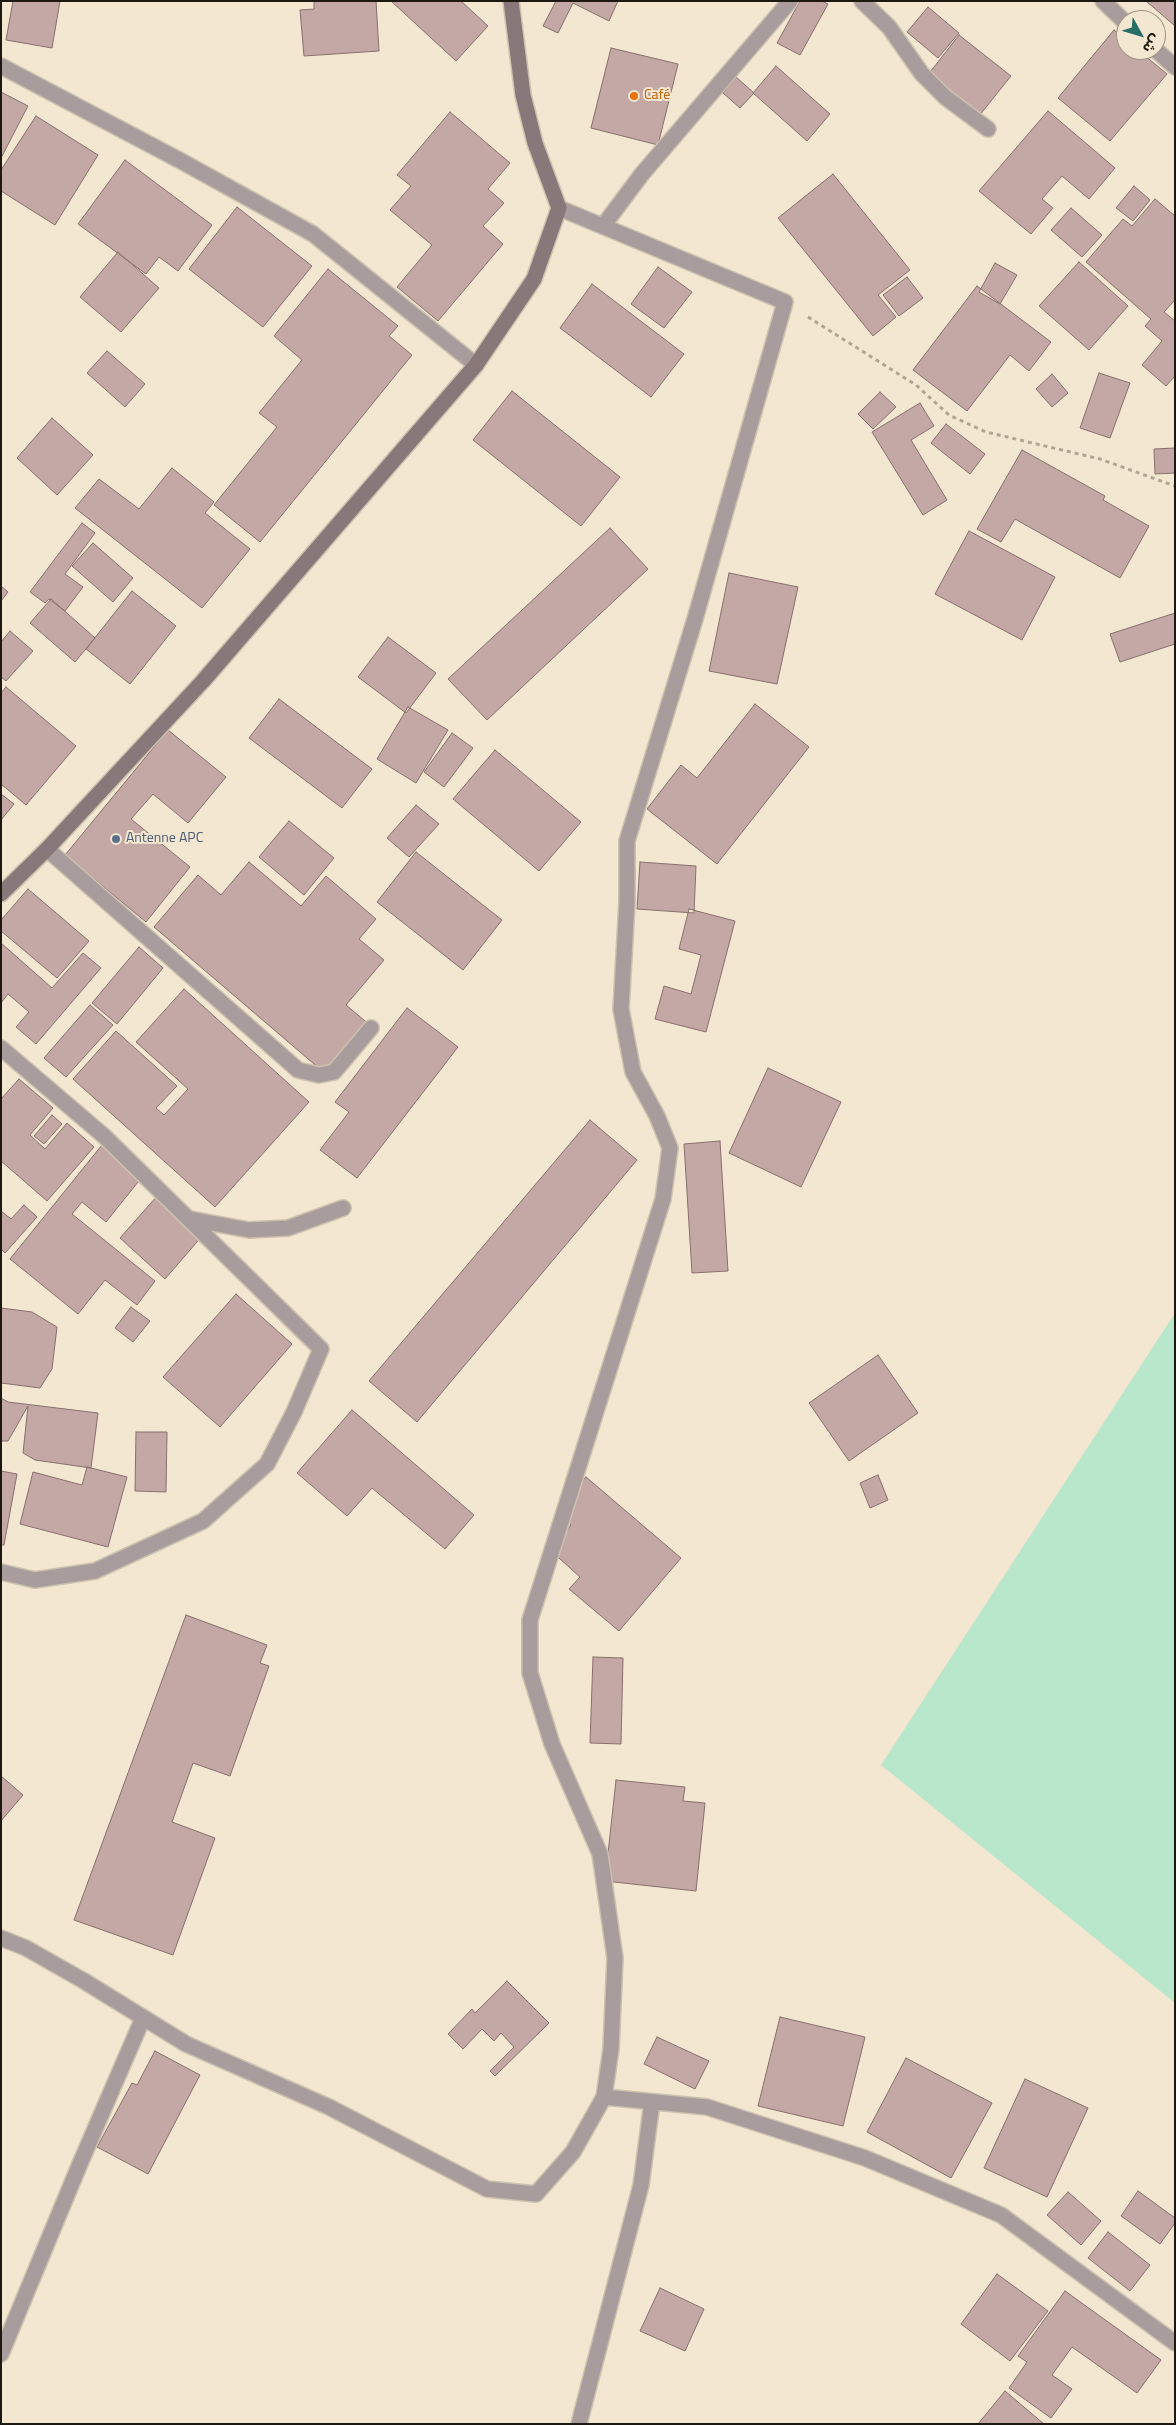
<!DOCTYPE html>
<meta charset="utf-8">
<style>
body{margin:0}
#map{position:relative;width:1176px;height:2425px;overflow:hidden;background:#f3e7d1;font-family:"Titillium Web","Noto Sans Arabic",sans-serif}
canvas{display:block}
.frame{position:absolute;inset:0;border:2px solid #1d1911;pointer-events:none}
.north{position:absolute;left:1116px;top:10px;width:50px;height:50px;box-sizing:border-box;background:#f3e7d1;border:1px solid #9d9584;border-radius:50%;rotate:129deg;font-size:14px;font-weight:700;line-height:20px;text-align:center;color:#1d1911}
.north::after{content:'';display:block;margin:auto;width:18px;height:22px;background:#266e67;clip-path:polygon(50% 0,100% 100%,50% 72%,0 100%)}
</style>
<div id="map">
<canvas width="1176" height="2425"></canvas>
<div class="frame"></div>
<div class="north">ش</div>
</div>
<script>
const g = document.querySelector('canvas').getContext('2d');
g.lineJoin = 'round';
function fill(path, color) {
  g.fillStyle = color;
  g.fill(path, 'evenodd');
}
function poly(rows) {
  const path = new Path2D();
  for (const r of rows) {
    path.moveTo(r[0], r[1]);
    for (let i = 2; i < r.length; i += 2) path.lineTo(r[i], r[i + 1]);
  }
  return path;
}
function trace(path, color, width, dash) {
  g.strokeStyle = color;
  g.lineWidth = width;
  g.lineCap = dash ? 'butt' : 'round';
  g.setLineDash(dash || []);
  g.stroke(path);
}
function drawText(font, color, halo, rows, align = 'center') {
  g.font = font + ' "Titillium Web",sans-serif';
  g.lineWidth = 4;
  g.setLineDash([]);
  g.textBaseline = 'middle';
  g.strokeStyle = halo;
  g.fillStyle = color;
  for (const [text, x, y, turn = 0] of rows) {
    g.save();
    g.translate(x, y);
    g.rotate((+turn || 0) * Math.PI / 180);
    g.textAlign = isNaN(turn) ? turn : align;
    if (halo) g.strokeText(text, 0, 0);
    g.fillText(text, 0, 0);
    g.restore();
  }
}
fill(poly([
 [1175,1313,1175,2003,881,1765]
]), '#b9e7cb');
const building = poly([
 [13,1,60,1,52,48,6,40,13,1],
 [314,1,376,1,379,51,304,56,300,10,314,9,314,1],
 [391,1,461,1,488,26,456,61,391,1],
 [556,1,618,1,609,21,573,3,558,33,543,26,556,1],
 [800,1,822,1,828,4,800,55,777,43,800,1],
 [1146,1,1175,1,1175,26,1146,1],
 [928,7,959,33,938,58,907,32,928,7],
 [1114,30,1126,40,1126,50,1138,50,1167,74,1110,141,1058,98,1114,30],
 [959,35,1011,76,979,116,927,76,959,35],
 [611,48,678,64,658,145,591,128,611,48],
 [776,66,830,114,807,141,753,93,776,66],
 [736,77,754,93,740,108,723,93,736,77],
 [1,92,28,106,1,158,1,92],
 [1048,111,1115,168,1089,199,1062,176,1042,199,1053,208,1031,234,979,191,1048,111],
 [450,112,510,163,488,189,504,203,483,226,503,244,438,321,397,287,432,245,390,210,411,186,397,175,450,112],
 [36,116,98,155,55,225,1,191,1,170,36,116],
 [125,160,212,225,178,271,159,257,146,274,78,224,125,160],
 [833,174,910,270,878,295,896,317,873,336,778,218,833,174],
 [1134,186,1150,200,1133,221,1116,208,1134,186],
 [1155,199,1175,216,1175,300,1164,312,1175,321,1175,376,1166,386,1142,365,1162,341,1145,326,1151,319,1086,262,1123,219,1132,226,1155,199],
 [237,207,312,266,263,327,189,269,237,207],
 [1071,208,1102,235,1082,257,1051,230,1071,208],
 [118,252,159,288,121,332,80,297,118,252],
 [1079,262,1128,306,1089,350,1039,306,1079,262],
 [995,263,1017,275,1000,304,979,292,995,263],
 [658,267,692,292,664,328,631,304,658,267],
 [328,269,398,326,389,336,412,355,260,542,214,505,277,427,259,413,302,360,274,336,328,269],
 [907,277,923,298,899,316,883,295,907,277],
 [592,284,684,354,651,397,560,328,592,284],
 [977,286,1051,342,1029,371,1010,355,967,411,913,370,977,286],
 [107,351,145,384,125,407,87,373,107,351],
 [1099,373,1130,383,1110,438,1080,428,1099,373],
 [1052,374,1068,393,1052,407,1036,389,1052,374],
 [512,391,620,477,581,526,473,440,512,391],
 [880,392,896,407,873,429,858,414,880,392],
 [920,403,934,426,911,440,947,500,923,515,872,432,920,403],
 [52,418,93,455,57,495,17,458,52,418],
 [946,424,985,454,970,474,931,443,946,424],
 [1175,448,1175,473,1155,474,1154,449,1175,448],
 [1022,450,1105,496,1103,500,1149,526,1120,578,1015,519,1001,542,977,529,1022,450],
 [172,468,214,502,205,513,250,549,202,608,75,508,99,479,139,509,172,468],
 [82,523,95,533,65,574,83,587,65,611,49,599,45,603,30,592,82,523],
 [610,528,648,569,487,720,448,679,610,528],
 [969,531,1055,577,1022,640,935,594,969,531],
 [93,543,133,578,113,602,72,566,93,543],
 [729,573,798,587,777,684,709,671,729,573],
 [1,586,8,592,1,601,1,586],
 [132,591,176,626,130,684,86,649,132,591],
 [51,599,95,638,75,662,30,623,51,599],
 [1175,613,1175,644,1120,662,1110,634,1175,613],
 [10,631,33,651,6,681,1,677,1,642,10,631],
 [388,637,436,673,406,713,358,677,388,637],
 [6,687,76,746,26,805,1,784,1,693,6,687],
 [279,699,372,769,342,808,249,738,279,699],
 [755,704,809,747,717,864,647,809,681,765,697,778,755,704],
 [408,707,448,730,416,783,377,759,408,707],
 [168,730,226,777,188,823,153,794,131,819,190,867,146,922,65,855,168,730],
 [452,733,473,748,444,787,424,772,452,733],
 [495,750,581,822,539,871,453,799,495,750],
 [1,794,14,804,1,820,1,794],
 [416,805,439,824,409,857,387,838,416,805],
 [289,821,334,858,304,895,259,857,289,821],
 [416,852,502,920,463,970,377,902,416,852],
 [249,862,301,906,326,876,376,919,359,939,384,960,346,1005,371,1026,328,1076,154,927,198,875,221,895,249,862],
 [640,862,696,866,694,913,637,909,640,862],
 [28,889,89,941,57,978,1,931,1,920,28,889],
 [689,909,735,921,706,1032,655,1019,664,986,691,994,701,955,679,949,689,909],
 [1,943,52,988,83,953,101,968,36,1044,16,1027,29,1012,8,994,1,1003,1,943],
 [139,947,163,968,117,1024,92,1003,139,947],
 [184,989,309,1102,215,1207,73,1079,116,1031,177,1086,156,1108,164,1115,188,1089,136,1042,184,989],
 [90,1005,113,1025,66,1077,44,1058,90,1005],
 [407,1008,458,1047,357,1178,320,1150,349,1112,335,1102,407,1008],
 [768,1068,841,1102,801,1187,729,1153,768,1068],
 [19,1079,53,1108,30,1135,45,1149,67,1123,94,1147,47,1201,1,1161,1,1099,19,1079],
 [52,1115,62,1124,44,1144,34,1136,52,1115],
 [590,1120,637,1160,417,1422,369,1381,590,1120],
 [720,1141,728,1271,692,1273,684,1144,720,1141],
 [102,1145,142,1177,106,1222,82,1202,72,1214,155,1281,137,1305,105,1280,78,1314,10,1259,102,1145],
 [158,1195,203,1235,165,1279,120,1238,158,1195],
 [24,1205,37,1217,5,1253,1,1249,1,1211,11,1219,24,1205],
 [236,1294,292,1344,220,1427,163,1377,236,1294],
 [131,1307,150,1321,133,1342,115,1328,131,1307],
 [1,1308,32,1312,57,1327,52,1369,40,1388,1,1383,1,1308],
 [878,1355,918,1413,849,1461,809,1403,878,1355],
 [1,1398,8,1402,98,1413,91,1468,35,1460,23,1453,28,1406,8,1441,1,1441,1,1398],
 [352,1410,474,1515,445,1549,372,1488,347,1516,297,1473,352,1410],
 [136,1432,167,1432,166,1492,135,1491,136,1432],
 [87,1467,127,1477,108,1547,20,1524,33,1472,82,1485,87,1467],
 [1,1471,17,1474,4,1545,1,1545,1,1471],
 [878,1475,888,1500,870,1508,860,1483,878,1475],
 [586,1477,681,1558,619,1631,569,1589,580,1577,550,1550,571,1525,556,1513,586,1477],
 [186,1615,267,1645,260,1663,269,1666,230,1776,193,1763,172,1822,215,1838,173,1955,74,1920,186,1615],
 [593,1657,623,1658,621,1744,590,1743,593,1657],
 [1,1776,23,1795,1,1821,1,1776],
 [616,1780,685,1787,683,1801,705,1803,696,1891,605,1881,616,1780],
 [507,1981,549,2023,495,2076,490,2071,514,2047,501,2033,494,2041,482,2029,463,2049,448,2034,472,2009,475,2013,507,1981],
 [780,2017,865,2037,843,2126,758,2106,780,2017],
 [657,2037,709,2061,695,2089,644,2064,657,2037],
 [155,2051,200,2075,148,2174,97,2147,132,2083,137,2085,155,2051],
 [906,2058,992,2103,951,2178,867,2132,906,2058],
 [1025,2079,1088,2108,1047,2197,984,2168,1025,2079],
 [1138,2191,1175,2218,1175,2223,1160,2244,1121,2216,1138,2191],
 [1068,2192,1101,2221,1081,2245,1047,2215,1068,2192],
 [1108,2232,1150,2265,1130,2291,1088,2258,1108,2232],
 [997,2274,1048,2311,1010,2361,961,2324,997,2274],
 [660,2288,704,2309,685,2351,640,2331,660,2288],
 [1065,2291,1161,2360,1137,2393,1072,2347,1052,2375,1072,2389,1051,2418,1009,2388,1027,2362,1018,2356,1065,2291],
 [1005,2391,1044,2424,978,2424,1005,2391]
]);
fill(building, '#c3a8a6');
trace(building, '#886f6d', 1);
const lane = poly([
 [47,849,298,1070,319,1075,334,1072,371,1028],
 [1,1048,104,1136,321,1349,294,1412,267,1464,203,1521,95,1571,35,1580,1,1572],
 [190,1219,249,1230,288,1228,343,1208],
 [1,1938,26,1948,84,1981,186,2044,329,2107,487,2189,536,2194,573,2152,604,2097,611,2049,615,1958,600,1854,552,1744,530,1673,530,1620,663,1199,670,1148,657,1116,633,1072,621,1009,627,902,627,841,695,619,785,302,559,208],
 [1,2354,79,2166,143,2018]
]);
const street = poly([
 [862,1,889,27,922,74,945,97,988,129],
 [1103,1,1126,23],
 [1156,50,1175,67],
 [1,66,181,161,313,234,476,365],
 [603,226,642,174,790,1],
 [604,2097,707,2107,865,2158,1001,2215,1175,2343],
 [579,2424,641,2185,652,2102]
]);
const secondary = poly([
 [1,894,47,849,203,681,476,365,534,279,559,208,535,143,523,95,511,1]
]);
trace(lane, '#ccc2ae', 18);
trace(street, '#ccc2ae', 18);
trace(secondary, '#ccc2ae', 18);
trace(poly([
 [808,317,916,385,949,415,986,432,1100,459,1175,486]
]), '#b0a694', 3, [4, 4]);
trace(lane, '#a99c9d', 15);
trace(street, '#a99c9d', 15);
trace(secondary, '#897879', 15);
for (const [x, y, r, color] of [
 [634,96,5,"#e8710a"],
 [116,839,5,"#5c6f8a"]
]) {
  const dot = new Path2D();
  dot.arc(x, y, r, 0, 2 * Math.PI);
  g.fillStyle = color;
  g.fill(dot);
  trace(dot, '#f3e7d1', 2);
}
drawText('14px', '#c56008', '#f3e7d1', [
 ["Café",644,96]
], 'left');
drawText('14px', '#4e5e75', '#f3e7d1', [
 ["Antenne APC",126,839]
], 'left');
</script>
